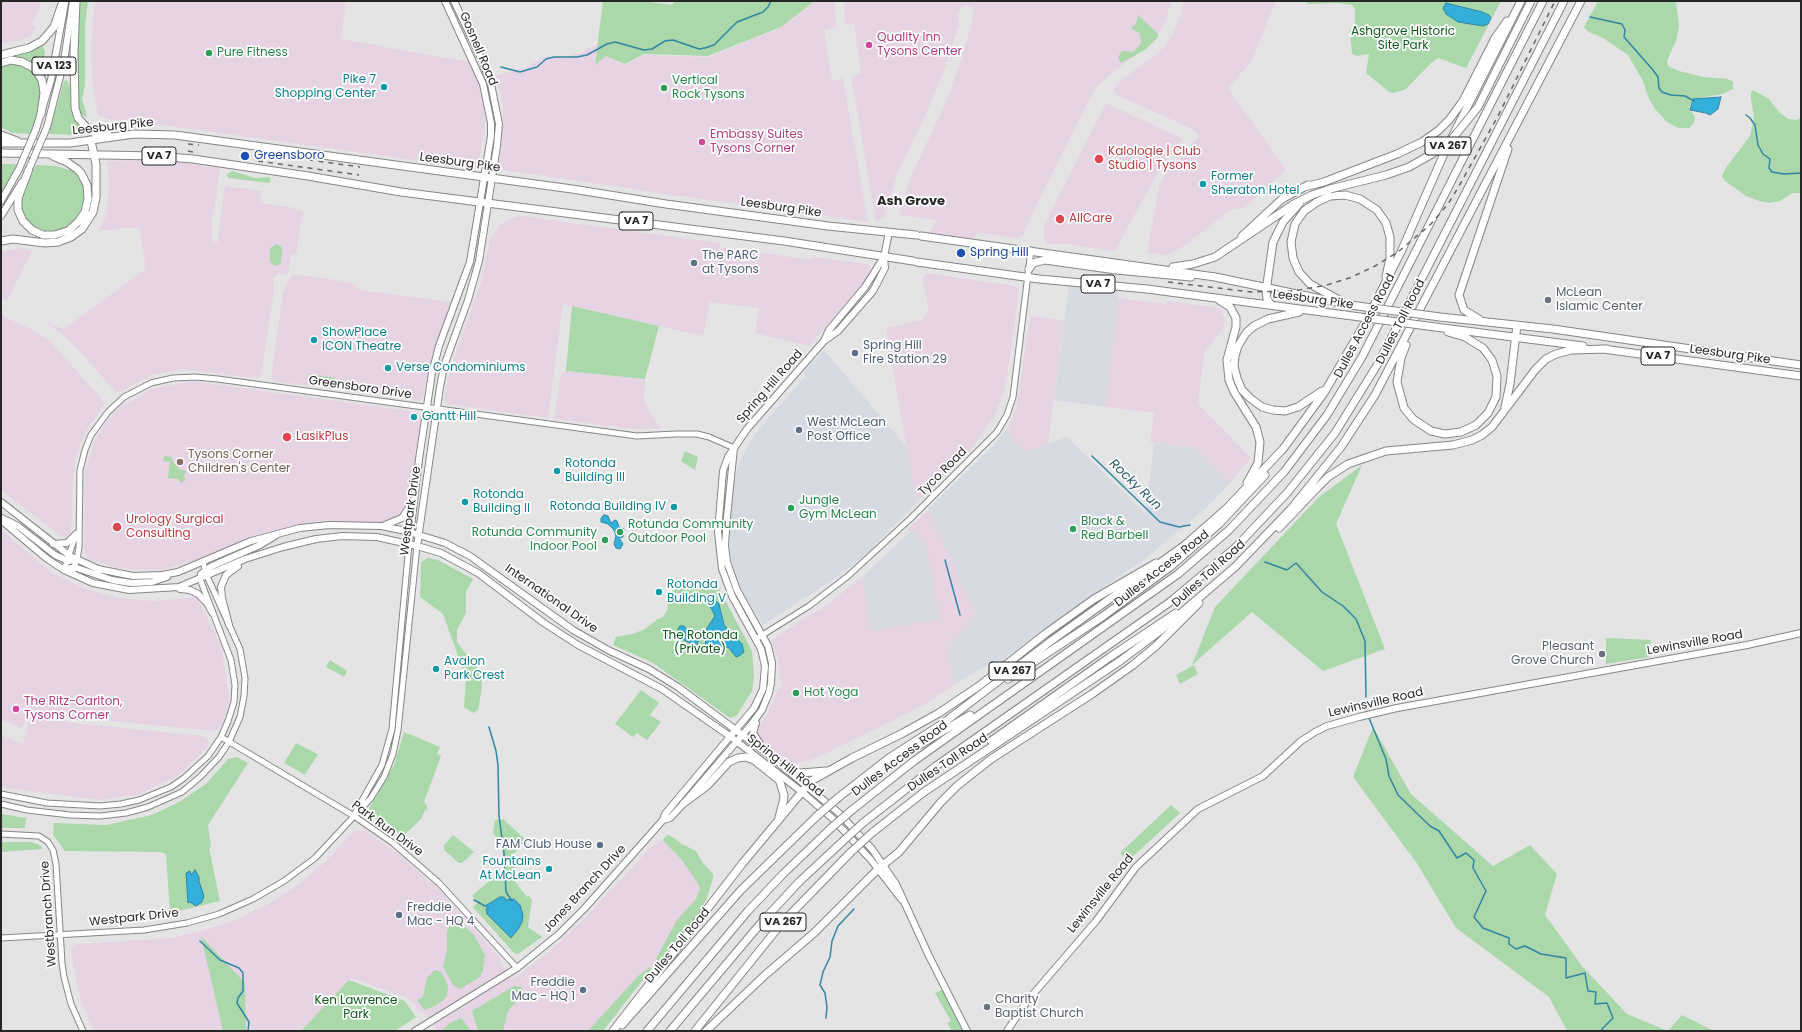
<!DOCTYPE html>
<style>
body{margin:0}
#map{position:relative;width:1802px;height:1032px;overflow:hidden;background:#e4e4e5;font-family:Poppins,sans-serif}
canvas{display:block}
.frame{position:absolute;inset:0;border:2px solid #262626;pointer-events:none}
</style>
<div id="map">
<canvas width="1802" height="1032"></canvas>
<div class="frame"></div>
</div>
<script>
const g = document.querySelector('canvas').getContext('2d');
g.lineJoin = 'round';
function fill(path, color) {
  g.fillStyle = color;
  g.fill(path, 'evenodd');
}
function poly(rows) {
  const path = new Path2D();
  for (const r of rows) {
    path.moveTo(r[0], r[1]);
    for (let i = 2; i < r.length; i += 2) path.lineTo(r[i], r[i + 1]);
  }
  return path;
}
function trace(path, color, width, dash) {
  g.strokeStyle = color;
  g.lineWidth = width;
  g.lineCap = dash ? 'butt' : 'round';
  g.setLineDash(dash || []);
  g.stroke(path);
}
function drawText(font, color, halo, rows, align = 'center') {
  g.font = font + ' Poppins,sans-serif';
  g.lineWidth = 3.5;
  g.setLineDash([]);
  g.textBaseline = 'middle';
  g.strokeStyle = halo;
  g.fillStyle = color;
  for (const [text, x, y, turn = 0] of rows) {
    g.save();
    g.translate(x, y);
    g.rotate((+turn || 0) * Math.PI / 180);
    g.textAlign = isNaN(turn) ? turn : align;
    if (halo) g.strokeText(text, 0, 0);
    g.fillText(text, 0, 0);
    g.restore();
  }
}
fill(poly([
 [1,1,42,1,32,26,37,26,31,36,21,40,1,43],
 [95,1,346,1,341,39,469,62,480,89,486,119,479,162,476,167,471,168,140,122,112,120,98,116,92,81,91,44],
 [816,1,835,1,836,27,824,30,832,81,843,78,868,222,666,194,504,170,500,167,503,106,500,91,494,76,527,67,546,56,564,58,575,54,581,54,588,48,598,44,595,65,606,56,625,64,645,55,709,57,782,27],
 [844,1,1172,1,1162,29,1152,43,1112,73,1094,90,1030,218,1024,234,1018,239,977,232,974,240,929,234,936,220,899,215,910,178,946,102,962,58,970,29,974,8,967,6,962,7,958,14,959,25,943,74,927,112,897,174,885,216,876,222,851,76,861,74,854,24,845,25],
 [1183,1,1276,1,1252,61,1228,88,1286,170,1244,208,1232,209,1184,246,1168,255,1147,253,1159,186,1166,173,1199,136,1192,129,1115,94,1113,89,1120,81,1154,56,1164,47,1172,35,1181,15],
 [1106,103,1183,139,1159,170,1115,251,1065,244,1049,244,1046,242,1044,237,1044,225],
 [149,160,174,161,220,168,212,222,212,238,214,242,217,243,225,186,262,191,260,203,296,208,296,210,303,211,296,255,291,254,288,275,279,273,273,279,274,290,261,377,257,378,186,370,167,372,153,375,136,383,120,392,116,392,70,341,46,322,63,329,146,269,139,227,98,231,106,216,109,186,107,161],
 [521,216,720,243,720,247,813,260,812,257,869,264,870,272,857,291,809,346,755,333,759,308,710,302,703,336,563,304,548,418,447,404,445,400,445,394,452,364,481,282,490,240,500,225,510,219],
 [19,248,32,251,7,301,1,298,1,252],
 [927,273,1015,286,1019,290,1009,365,1004,392,995,416,969,452,916,503,886,328,922,320,929,310,922,279],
 [292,274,350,282,360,290,452,302,433,354,422,399,416,401,412,399,273,381,271,377,283,292],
 [1118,298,1167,304,1168,301,1219,308,1225,318,1223,329,1204,353,1198,404,1251,458,1230,483,1195,448,1150,442,1154,413,1105,407],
 [1,315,37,332,51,342,105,403,87,430,77,453,73,477,71,532,65,539,1,490],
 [1030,316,1064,320,1048,444,1025,452,1010,435,1008,428,1017,406],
 [566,371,645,379,644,401,661,429,632,429,554,419,561,373],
 [185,382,199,382,417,412,421,417,409,506,402,517,385,523,320,521,257,534,194,561,161,570,122,569,88,559,84,554,84,549,85,470,94,443,103,426,119,408,152,389],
 [929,509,976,615,948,648,954,685,925,704,888,723,814,759,793,764,761,740,758,734,759,727,768,713,777,692,783,685,779,676,778,655,776,655,772,640,810,614,820,610,862,577,872,630,919,535,907,530],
 [1,530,51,572,86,589,118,598,154,601,197,597,221,645,230,700,221,725,216,731,46,715,32,709,21,728,1,720],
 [30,714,46,720,202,736,208,740,208,746,181,774,138,795,98,800,5,788,1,787,1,735,23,744],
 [363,829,397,853,443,893,500,958,500,963,513,979,549,952,586,917,650,848,663,840,674,853,681,859,697,882,705,904,597,1031,432,1031,436,1028,423,1012,421,1013,415,1005,407,998,352,978,301,1031,246,1031,245,983,213,984,223,1031,94,1031,83,1006,77,986,71,950,73,946,77,944,172,938,203,931,235,920,266,905,295,887,324,863,354,831,361,831]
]), '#e6d4e5');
fill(poly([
 [1069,285,1119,291,1105,407,1054,400],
 [824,350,906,446,916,503,872,548,873,549,837,577,763,625,740,587,731,558,729,537,733,487,740,461,750,442,763,424,806,376,803,373],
 [1008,428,1010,435,1025,452,1067,437,1146,514,1154,443,1195,448,1230,483,1207,507,1145,559,1073,608,998,663,992,662,954,685,948,648,976,615,928,509,993,446],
 [911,531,919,535,926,543,939,619,871,631,862,577]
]), '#d7dae2');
fill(poly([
 [80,1,88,1,85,27,85,85,82,99,87,116,86,117,80,114,78,109,77,35],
 [603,1,642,1,672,5,675,1,815,1,781,27,708,56,644,54,625,64,606,56,595,65],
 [1306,1,1501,1,1466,68,1438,58,1431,63,1406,89,1394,93,1389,92,1366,73,1369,54,1357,56,1352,54,1350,30,1355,28,1355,9,1352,5,1337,3,1308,4],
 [1598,1,1676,1,1679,26,1676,41,1667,61,1668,66,1679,71,1703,77,1728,79,1733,82,1733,89,1723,94,1693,99,1689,108,1695,117,1694,123,1689,128,1678,128,1667,122,1655,109,1649,99,1643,81,1628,55,1603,38,1587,31,1584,27],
 [1138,15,1158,34,1158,37,1145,50,1121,63,1118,57,1122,51,1133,52,1140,45,1141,40,1139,33,1131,28,1136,24],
 [43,46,45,52,43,71,32,64,1,61,1,57,24,52],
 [12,63,26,66,35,73,40,81,41,93,36,120,31,134,12,133,1,127,1,67],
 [67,80,71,88,75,119,81,130,77,135,49,134,64,81],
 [1753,90,1769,99,1779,112,1788,119,1796,120,1801,118,1801,193,1792,193,1780,201,1769,203,1759,201,1746,196,1725,181,1722,176,1725,169,1750,136,1754,118,1751,98,1751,93],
 [1,164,18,164,1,195],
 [36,165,56,166,69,170,72,168,78,172,85,186,85,207,76,223,62,231,45,233,37,230,26,221,21,209,22,196],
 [233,171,255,178,270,177,270,183,228,178,227,174],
 [276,244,281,246,282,249,281,263,277,266,272,264,270,261,270,249],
 [572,306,659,326,645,379,566,371],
 [311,374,336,378,335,385,310,382],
 [685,451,698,457,695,470,681,461],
 [164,456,172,457,172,460,180,470,185,470,186,472,184,475,185,480,181,483,178,479,168,478,170,462,163,461],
 [1362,465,1336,524,1385,649,1323,671,1252,612,1192,665,1215,607,1319,497],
 [428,558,438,560,473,579,466,592,466,613,457,630,457,642,481,673,482,688,478,710,473,713,464,707,466,678,443,614,420,597,421,562],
 [715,581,752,651,754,677,752,691,737,715,730,718,653,663,613,645,616,637,632,634,643,630,658,619,663,617,668,609,668,601,676,585],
 [1606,638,1651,640,1649,657,1606,664],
 [330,660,347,671,344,677,326,667],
 [1194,665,1198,674,1180,684,1176,675],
 [641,690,659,703,650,715,661,722,647,740,637,733,633,737,615,724],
 [1373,727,1411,794,1493,866,1530,845,1557,874,1545,915,1582,966,1627,1014,1668,1031,1682,1015,1714,1031,1567,1031,1549,997,1456,928,1416,862,1353,777],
 [404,732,440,747,437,754,441,756,424,802,427,806,427,811,425,810,421,819,403,836,371,815,369,809,394,765],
 [296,743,318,754,305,775,284,763],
 [237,757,248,763,208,825,211,847,209,848,220,901,170,913,166,854,160,852,65,851,53,835,54,823,106,825,152,815,179,802,206,784,228,759],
 [1171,805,1180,813,1128,861,1120,853],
 [1,814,26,818,25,828,1,828],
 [503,819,526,840,509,859,516,867,509,873,504,869,502,844,493,833,495,820],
 [453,835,474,852,462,863,459,863,444,850,444,845],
 [667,835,671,836,682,844,696,851,702,862,713,874,713,878,707,898,699,913,669,952,659,961,656,959,677,920,696,899,700,889,697,882,681,859,664,842,663,840],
 [1,842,32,842,41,846,43,849,1,852],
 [502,870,506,874,510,875,527,897,529,896,532,900,528,927,542,937,518,954,514,953,473,907,478,902,472,896],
 [493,901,512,901,519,928,511,938,487,914,490,908,486,906],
 [455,923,464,925,474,935,485,955,483,970,480,977,460,989,453,985,443,967,447,950,447,931,449,927],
 [201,936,245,983,246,1031,223,1031],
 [650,967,652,969,650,971,603,1031,588,1031,638,976],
 [435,970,441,972,448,985,447,997,435,1006,425,1010,417,1000,423,997,427,978],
 [349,980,405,1001,416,1017,395,1031,301,1031],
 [514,986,521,987,523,990,522,995,508,1011,503,1031,478,1031,472,1011],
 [942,990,964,1031,952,1031,947,1023,951,1021,935,993],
 [461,1018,471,1031,441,1031,450,1023]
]), '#aad8ab');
const water = poly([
 [1446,3,1482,12,1489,15,1491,18,1488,24,1483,26,1458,22,1446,14,1443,8,1446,3],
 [1721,97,1718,109,1710,115,1706,113,1690,110,1693,99,1721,97],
 [604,515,608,516,611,523,615,520,617,521,619,527,624,529,623,537,619,538,623,544,620,549,616,548,614,544,616,536,614,530,608,524,601,522,601,518,604,515],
 [710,599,714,599,719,604,724,625,742,644,744,652,739,656,736,657,729,648,726,647,718,647,711,654,706,650,705,631,715,616,708,602,710,599],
 [680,626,684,626,688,631,698,636,700,638,696,646,680,638,678,629,680,626],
 [195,870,199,877,199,881,204,896,202,902,196,906,190,902,188,903,186,873,190,871,191,875,195,870],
 [500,897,504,897,506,900,514,899,520,905,523,915,522,922,519,928,511,938,487,914,486,909,489,908,485,906,500,897]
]);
fill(water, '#34afd9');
trace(water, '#3086a3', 1);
trace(poly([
 [1590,17,1622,24,1625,30,1624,37,1653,70,1658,77,1659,88,1662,92,1671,95,1685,96,1694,101],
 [501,67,520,72,537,67,546,59,554,57,577,57,587,55,607,44,615,42,644,50,652,49,665,41,673,40,699,49,705,48,714,45,737,22,763,12,768,7,771,1],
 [1746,115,1750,118,1755,125,1758,145,1763,154,1770,159,1769,168,1772,172,1784,174,1801,173],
 [1092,456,1160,522,1179,527,1190,525],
 [945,560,960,615],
 [1265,562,1287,570,1296,563,1322,592,1343,606,1356,619,1365,641,1366,697],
 [1366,702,1366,710],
 [1369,718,1386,759,1389,776,1398,795,1430,826,1439,831,1457,858,1466,853,1474,860,1473,868,1486,891,1474,917,1483,928,1509,938,1509,944,1516,949,1525,946,1541,954,1566,958,1566,978,1585,973,1588,991,1596,992,1595,1004,1607,1003,1613,1018,1602,1029,1603,1031],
 [489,727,496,751,498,765,499,816,504,853,506,892,512,901],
 [474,900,485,906],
 [200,941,220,960,239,968,243,973,243,991,238,998,237,1003,249,1022,248,1031],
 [826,1018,827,1007,825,993,820,985,823,972,830,957,832,941,838,926,854,909]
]), '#3086a3', 1.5);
const minor = poly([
 [64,570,76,534],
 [72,571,77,560,79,547,80,470,85,450,91,435,108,412,124,397,151,383,173,378,195,377,218,379,637,436,676,434,697,434,709,437,734,448],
 [756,639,809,606,848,576,911,518,997,432,1007,415,1013,397,1031,250],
 [221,737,354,816,393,843,439,883,517,968],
 [1,794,47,803,100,806,121,804,139,800,171,787,184,778,208,756,221,737,228,721,234,702,235,685,231,660,200,579],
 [1,804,27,810,70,815,100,816,126,813,148,807,182,792,200,777,219,757,229,742,240,717,244,696,245,678,240,649,207,576,203,562],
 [355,813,382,765,392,729,409,544],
 [1,834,39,836,48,842,53,850,56,864,62,963,64,977,71,1004,83,1031],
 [1,938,144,930,187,923,219,914,253,899,284,881,315,858,371,798,384,777,393,754,398,730,417,546]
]);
const major = poly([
 [47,127,64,61,73,1],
 [36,129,51,80,65,3],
 [1,201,19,169],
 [1,216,22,182],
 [824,341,829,330,865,287,884,257],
 [1,502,70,556,98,569,133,576,162,575,178,572,251,541,300,528,329,525,381,526,406,531,445,543,470,556,573,630,608,650,649,669,678,687,768,754,839,813,872,849,896,884,929,956,967,1031],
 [2,518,18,526,55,555,68,561,77,560],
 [1,520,46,558,64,570,93,583,129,590,179,587,245,559,283,547,316,539,342,536,377,537,417,546,441,553,478,573,544,623,578,645,662,689,731,737,802,792,832,818,871,860,902,900],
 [385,525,402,518,412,503],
 [53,544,67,543,76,534],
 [409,544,419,459,432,373,439,346,470,262,491,136,491,123,483,84,445,1],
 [417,546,440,387,444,366,468,300,479,261,497,146,499,124,491,84,482,60,454,1],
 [64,570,70,568,77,568,112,580,131,583,152,582,167,577],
 [200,579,201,574,212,566,260,545,275,536],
 [180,589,190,590,198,594,207,603,212,612],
 [229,625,222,598,221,587,226,575,238,566],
 [756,723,753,733,762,747],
 [663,820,670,818,684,803,750,726,762,710,769,693,771,683,772,663,768,646,737,590,727,562,725,545,727,517,734,448],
 [415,1031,517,968,559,934,584,909,663,820,665,814,754,708,763,689,765,666,761,649,732,596,722,569,718,532,723,471,728,457,747,429,824,341,838,331,873,291,885,268,884,257,889,232],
 [1007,1031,1028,1000,1096,921,1136,867,1198,809,1263,776,1301,741,1315,732,1327,726,1359,717,1397,708,1747,645,1801,633]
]);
const highway = poly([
 [76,1,74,53,75,108,78,118,89,130,97,134,108,135],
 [1,55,29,48,42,41,54,27,63,1],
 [1,63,11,60,22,62,32,67,37,72,42,80,44,93,41,114],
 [1,135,17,141],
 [1,143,70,143,134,134,175,135,572,189,666,204,828,226,916,235],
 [1,153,156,156,193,159,308,176,401,192,784,241,913,261],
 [29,169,18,198,18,210,23,221,32,230,43,235,54,235,68,231,78,222,85,212,88,199,87,185,81,173,77,169,67,162,53,156],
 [1304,187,1324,182,1397,154,1422,142,1439,130,1449,120,1463,101,1495,38,1507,21],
 [921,236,1215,277,1350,305],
 [1242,236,1282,199,1308,185],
 [1,241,13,239,45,243,58,242,71,237,82,229,93,212,96,197,96,164,91,141],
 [917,262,1039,279,1147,289,1345,315],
 [1173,267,1193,264,1215,257,1294,204,1312,195,1330,189],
 [1029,269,1033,263,1045,260,1116,270,1191,277],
 [1219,300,1230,307,1236,318,1236,327,1227,360,1229,380,1234,392,1256,427,1260,442,1258,463,1247,483],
 [1341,301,1310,284,1299,272,1293,258,1291,242,1295,224,1304,211,1317,202,1330,196,1345,195,1360,199,1377,210,1386,223,1390,237,1390,258,1386,277],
 [1271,305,1267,299,1266,291,1273,242,1283,222,1299,204],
 [1299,312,1268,319,1254,326,1246,333,1238,346,1235,356,1234,366,1237,378,1242,390,1250,398,1262,407,1273,410,1285,411,1298,407,1322,391],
 [1440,317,1553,329,1801,365],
 [1479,319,1464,310,1459,295,1508,149],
 [1435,327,1583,346],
 [1406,345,1401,358,1397,382,1404,408,1413,419,1431,431,1445,434,1461,432,1476,425,1488,413,1496,397,1497,376,1492,360,1483,348,1465,337,1448,332],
 [1603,349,1801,376],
 [1505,407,1510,384,1517,325],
 [1279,528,1317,488,1328,477,1348,464,1386,451,1453,445,1472,440,1482,435,1492,427,1535,370,1546,359,1556,354,1571,350,1607,349],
 [1008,679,1102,617,1170,567,1220,523,1265,475],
 [991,741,1110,657,1176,613],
 [786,769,801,773,826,771],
 [867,780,909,751,970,715],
 [839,797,889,758,942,724,1051,641,1185,545,1226,509,1283,449,1324,393,1365,323,1401,252,1446,149,1521,1],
 [684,803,707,786,729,762,738,758,746,757,754,760,780,781],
 [852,810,914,761,1178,574,1229,530,1284,472,1327,415,1362,357,1543,1],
 [779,817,783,803,784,795,779,779],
 [864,822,936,766,1170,602,1235,548,1287,493,1335,433,1379,362,1564,1],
 [873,832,924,792,1120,661,1160,631,1235,567,1291,509,1341,447,1375,395,1581,1],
 [622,1025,741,890,817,816],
 [613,1031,742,864,811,781,852,758,903,733,939,713,979,686,1045,634,1094,599,1156,563],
 [647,1031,748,911,783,874,830,829],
 [670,1031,761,923,799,882,842,842],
 [695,1031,781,924,851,852],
 [706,1031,764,976,814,933,878,869,899,852,941,802,957,786,991,759,1092,694,1133,665,1156,646,1199,603]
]);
trace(minor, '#868687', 7);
trace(major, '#868687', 8);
trace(highway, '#868687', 9);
trace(minor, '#fff', 5);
trace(major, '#fff', 6);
trace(highway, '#fff', 7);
trace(poly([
 [188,144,199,145],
 [188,151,198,153],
 [259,153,360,167],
 [258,161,359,175],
 [1168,282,1251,292,1294,291,1327,285,1352,277,1375,266,1398,252,1431,224,1448,204,1459,186,1498,116,1555,1]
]), '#656566', 1.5, [5, 5]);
const majorBridge = poly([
 [19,169,36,129],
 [29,169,47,127]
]);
const highwayBridge = poly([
 [1330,189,1386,175,1409,167,1432,154,1452,139,1478,107,1531,1],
 [1350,305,1440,317],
 [1345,315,1435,327],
 [817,816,839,797],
 [830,829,852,810],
 [842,842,864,822],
 [851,852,873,832]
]);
trace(majorBridge, '#868687', 8, []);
trace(highwayBridge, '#868687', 9, []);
trace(majorBridge, '#fff', 6);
trace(highwayBridge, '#fff', 7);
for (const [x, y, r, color] of [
 [869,45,4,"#d1479c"],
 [209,53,4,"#2e9e5b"],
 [384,87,4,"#0f9aa8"],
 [664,88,4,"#2e9e5b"],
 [702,142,4,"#d1479c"],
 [245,156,5,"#1a4fb4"],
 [1099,159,5,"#e0444e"],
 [1203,184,4,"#0f9aa8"],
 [1060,219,5,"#e0444e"],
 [961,253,5,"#1a4fb4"],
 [694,263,4,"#5c6f8a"],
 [1548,300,4,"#6b7280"],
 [314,340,4,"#0f9aa8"],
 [855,353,4,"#5c6f8a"],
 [388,368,4,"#0f9aa8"],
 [414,417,4,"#0f9aa8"],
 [799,430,4,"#5c6f8a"],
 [287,437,5,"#e0444e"],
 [180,462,4,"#8d6e63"],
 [557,471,4,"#0f9aa8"],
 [465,502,4,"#0f9aa8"],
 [674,507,4,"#0f9aa8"],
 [791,508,4,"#2e9e5b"],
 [117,527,5,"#e0444e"],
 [1073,529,4,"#2e9e5b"],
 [620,532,4,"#2e9e5b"],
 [605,540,4,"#2e9e5b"],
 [659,592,4,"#0f9aa8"],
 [1602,654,4,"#6b7280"],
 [436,669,4,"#0f9aa8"],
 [796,693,4,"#2e9e5b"],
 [16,709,4,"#d1479c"],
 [600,845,4,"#5c6f8a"],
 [549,869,4,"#0f9aa8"],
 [399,915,4,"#5c6f8a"],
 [583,990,4,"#5c6f8a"],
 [987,1007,4,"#6b7280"]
]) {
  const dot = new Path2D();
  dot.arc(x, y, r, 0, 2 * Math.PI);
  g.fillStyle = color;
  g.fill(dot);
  trace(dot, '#fff', 1.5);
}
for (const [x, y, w] of [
 [54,66,44],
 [1448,146,46],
 [159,156,34],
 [636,221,34],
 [1098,284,34],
 [1658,356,34],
 [1012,671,46],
 [783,922,46]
]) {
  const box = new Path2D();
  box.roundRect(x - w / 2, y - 9, w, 18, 3);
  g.fillStyle = '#fff';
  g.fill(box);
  trace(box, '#262626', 1);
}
drawText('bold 11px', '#262626', null, [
 ["VA 123",54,66],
 ["VA 267",1448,146],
 ["VA 7",159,156],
 ["VA 7",636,221],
 ["VA 7",1098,284],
 ["VA 7",1658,356],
 ["VA 267",1012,671],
 ["VA 267",783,922]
]);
drawText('12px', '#0d5b1c', '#fff', [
 ["Ashgrove Historic",1403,32],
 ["Site Park",1403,46],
 ["The Rotonda",700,636],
 ["(Private)",700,650],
 ["Ken Lawrence",356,1001],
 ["Park",356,1015]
]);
drawText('12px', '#b23c85', '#fff', [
 ["Quality Inn",877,38],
 ["Tysons Center",877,52],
 ["Embassy Suites",710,135],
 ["Tysons Corner",710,149],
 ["The Ritz-Carlton,",24,702],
 ["Tysons Corner",24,716]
], 'left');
drawText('12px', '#262626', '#fff', [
 ["Gosnell Road",478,49,67],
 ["Leesburg Pike",113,127,-6],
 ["Leesburg Pike",460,163,8],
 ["Leesburg Pike",781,208,8],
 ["Leesburg Pike",1313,300,8],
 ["Dulles Toll Road",1401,322,-63],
 ["Dulles Access Road",1365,326,-62],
 ["Leesburg Pike",1730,355,8],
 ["Spring Hill Road",770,387,-49],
 ["Greensboro Drive",360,388,8],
 ["Tyco Road",943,472,-45],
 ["Westpark Drive",411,511,-82],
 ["Dulles Access Road",1162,569,-38],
 ["Dulles Toll Road",1209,574,-42],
 ["International Drive",551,599,35],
 ["Lewinsville Road",1695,643,-10],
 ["Lewinsville Road",1376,703,-13],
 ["Dulles Access Road",900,759,-37],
 ["Dulles Toll Road",948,763,-34],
 ["Spring Hill Road",785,766,38],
 ["Park Run Drive",387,829,36],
 ["Jones Branch Drive",585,889,-47],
 ["Lewinsville Road",1101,894,-51],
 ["Westbranch Drive",49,914,-94],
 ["Westpark Drive",134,918,-6],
 ["Dulles Toll Road",678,946,-50]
]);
drawText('12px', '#27864d', '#fff', [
 ["Pure Fitness",217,53],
 ["Vertical",672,81],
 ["Rock Tysons",672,95],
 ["Jungle",799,501],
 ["Gym McLean",799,515],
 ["Black &",1081,522],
 ["Red Barbell",1081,536],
 ["Rotunda Community",628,525],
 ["Outdoor Pool",628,539],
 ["Rotunda Community",597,533,"right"],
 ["Indoor Pool",597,547,"right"],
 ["Hot Yoga",804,693]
], 'left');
drawText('12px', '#0d838f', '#fff', [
 ["Pike 7",376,80,"right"],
 ["Shopping Center",376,94,"right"],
 ["Former",1211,177],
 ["Sheraton Hotel",1211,191],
 ["ShowPlace",322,333],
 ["ICON Theatre",322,347],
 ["Verse Condominiums",396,368],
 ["Gantt Hill",422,417],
 ["Rotonda",565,464],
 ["Building III",565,478],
 ["Rotonda",473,495],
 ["Building II",473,509],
 ["Rotonda Building IV",666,507,"right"],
 ["Rotonda",667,585],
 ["Building V",667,599],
 ["Avalon",444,662],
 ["Park Crest",444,676],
 ["Fountains",541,862,"right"],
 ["At McLean",541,876,"right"]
], 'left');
drawText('12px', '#be3a42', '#fff', [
 ["Kalologie | Club",1108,152],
 ["Studio | Tysons",1108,166],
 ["AllCare",1069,219],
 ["LasikPlus",296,437],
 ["Urology Surgical",126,520],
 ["Consulting",126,534]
], 'left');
drawText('12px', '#164399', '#fff', [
 ["Greensboro",254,156],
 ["Spring Hill",970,253]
], 'left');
drawText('12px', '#4e5e75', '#fff', [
 ["The PARC",702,256],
 ["at Tysons",702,270],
 ["Spring Hill",863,346],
 ["Fire Station 29",863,360],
 ["West McLean",807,423],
 ["Post Office",807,437],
 ["FAM Club House",592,845,"right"],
 ["Freddie",407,908],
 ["Mac - HQ 4",407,922],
 ["Freddie",575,983,"right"],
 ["Mac - HQ 1",575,997,"right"]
], 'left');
drawText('12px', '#5b616d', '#fff', [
 ["McLean",1556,293],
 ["Islamic Center",1556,307],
 ["Pleasant",1594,647,"right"],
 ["Grove Church",1594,661,"right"],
 ["Charity",995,1000],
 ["Baptist Church",995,1014]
], 'left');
drawText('12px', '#785e54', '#fff', [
 ["Tysons Corner",188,455],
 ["Children's Center",188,469]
], 'left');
drawText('bold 13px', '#262626', '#fff', [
 ["Ash Grove",911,202]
]);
drawText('italic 13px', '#2c5c6e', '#fff', [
 ["Rocky Run",1135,485,44]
]);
</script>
